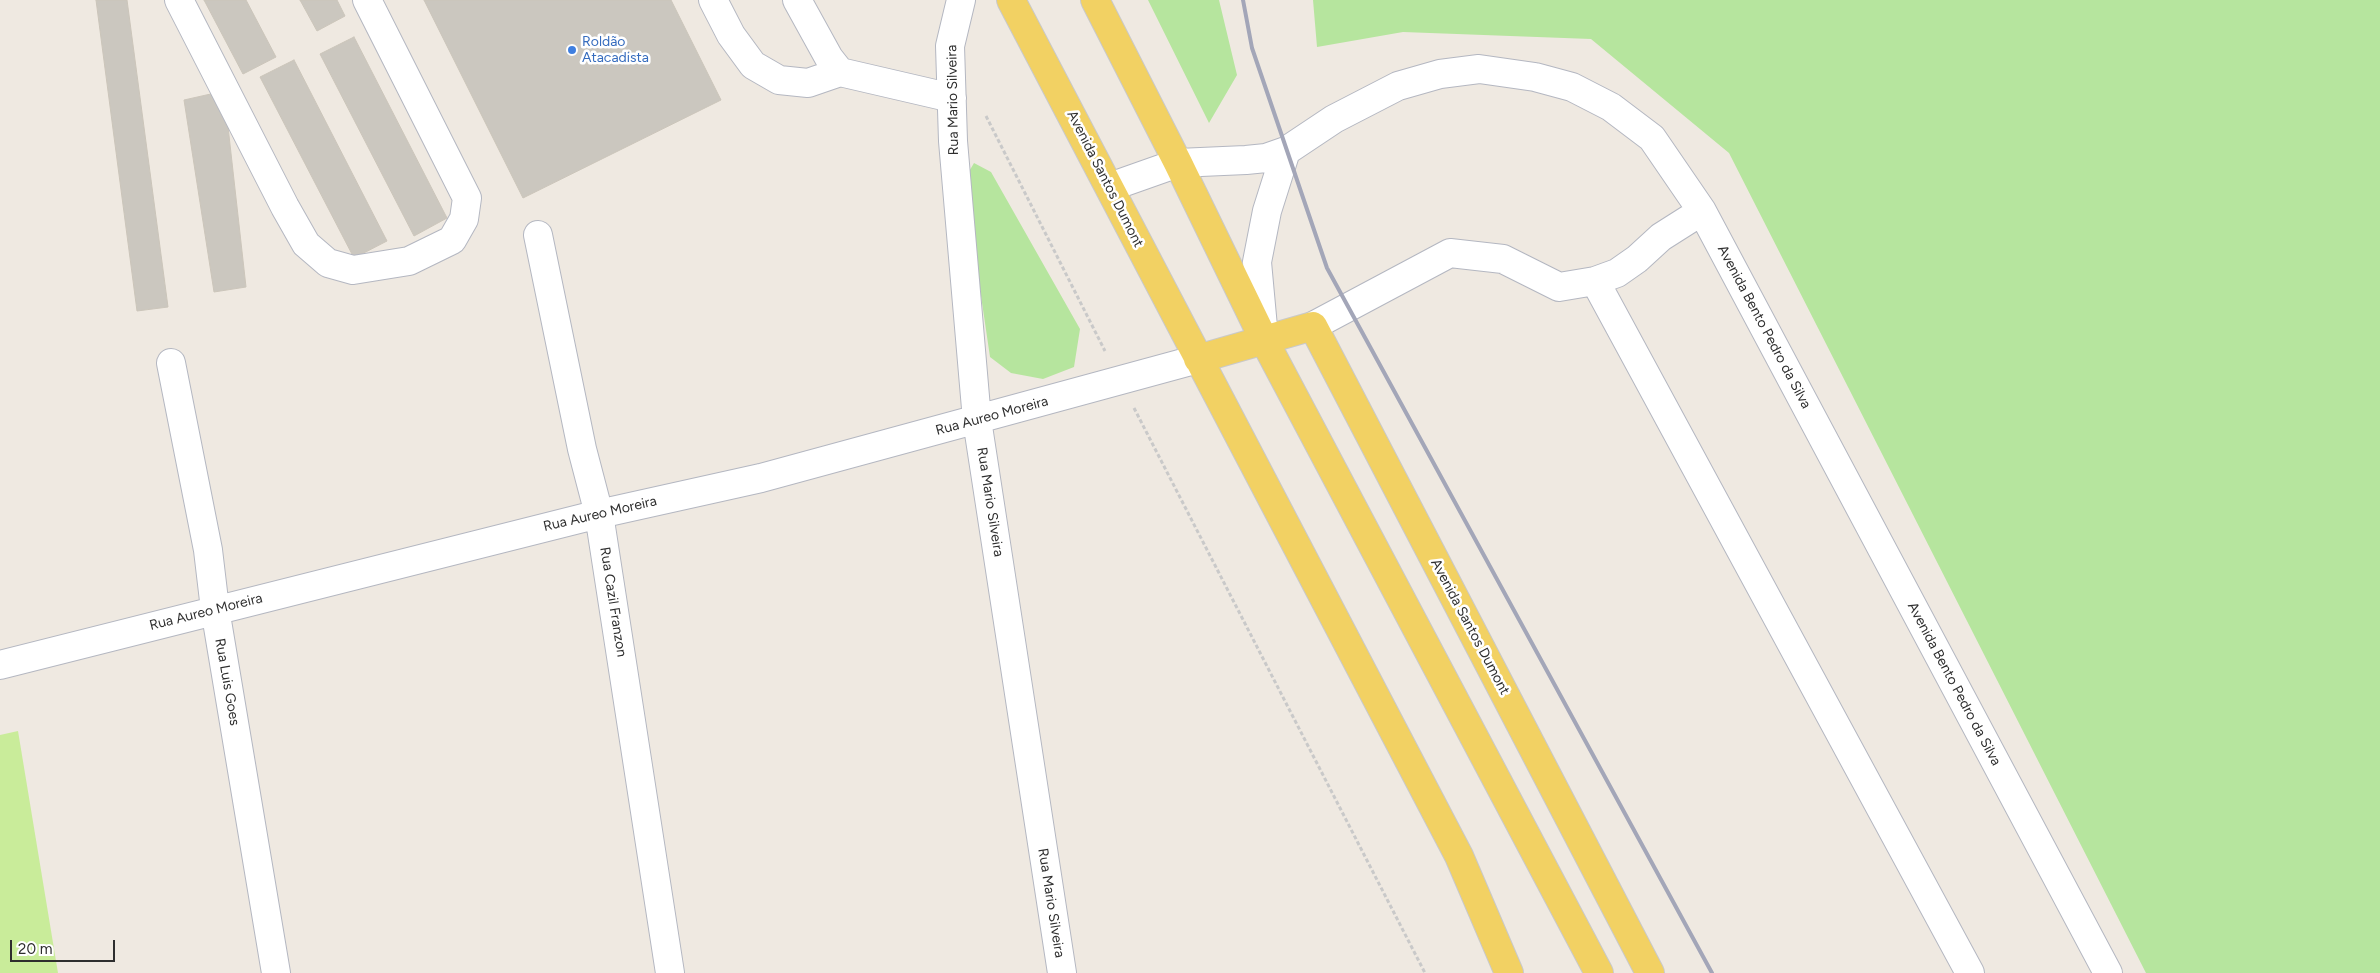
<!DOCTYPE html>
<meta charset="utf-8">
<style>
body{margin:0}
#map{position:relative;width:2380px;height:973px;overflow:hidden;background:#efe9e1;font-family:Figtree,sans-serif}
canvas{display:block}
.scale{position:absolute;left:10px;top:940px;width:105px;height:22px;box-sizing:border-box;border:2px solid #2e2e2e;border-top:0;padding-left:6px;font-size:15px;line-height:18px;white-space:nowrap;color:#2e2e2e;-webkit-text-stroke:4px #fff;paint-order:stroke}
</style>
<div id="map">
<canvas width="2380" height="973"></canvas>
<div class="scale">20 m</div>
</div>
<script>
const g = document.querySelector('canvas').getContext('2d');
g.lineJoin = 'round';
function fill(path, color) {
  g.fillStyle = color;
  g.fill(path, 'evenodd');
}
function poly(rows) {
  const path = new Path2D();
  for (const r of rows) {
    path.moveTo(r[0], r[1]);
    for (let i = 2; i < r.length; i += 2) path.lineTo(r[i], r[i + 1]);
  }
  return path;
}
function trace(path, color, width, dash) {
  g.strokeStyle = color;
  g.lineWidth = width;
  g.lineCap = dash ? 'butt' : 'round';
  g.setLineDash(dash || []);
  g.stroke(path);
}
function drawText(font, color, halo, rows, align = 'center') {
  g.font = font + ' Figtree,sans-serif';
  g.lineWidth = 5;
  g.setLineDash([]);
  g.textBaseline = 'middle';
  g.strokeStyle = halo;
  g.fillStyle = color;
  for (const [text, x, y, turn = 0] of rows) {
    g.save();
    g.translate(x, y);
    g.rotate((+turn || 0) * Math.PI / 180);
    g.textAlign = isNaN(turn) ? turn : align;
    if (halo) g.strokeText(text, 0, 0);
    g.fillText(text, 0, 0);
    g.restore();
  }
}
fill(poly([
 [1148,0,1219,0,1237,75,1209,123],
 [1313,0,2380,0,2380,973,2146,973,1729,153,1591,39,1403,32,1317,47],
 [974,163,991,172,1080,329,1074,367,1043,379,1011,373,990,357,964,180]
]), '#b6e59e');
fill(poly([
 [18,731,58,973,0,973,0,735]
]), '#c9ec9a');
const building = poly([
 [96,0,127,0,168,307,137,311,96,0],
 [204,0,246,0,276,57,243,74,204,0],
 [300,0,337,0,345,16,317,31,300,0],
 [424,0,671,0,721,100,523,198,424,0],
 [354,37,447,218,414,236,320,54,354,37],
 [294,60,387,241,354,258,260,77,294,60],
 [224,91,246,287,214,292,184,100,224,91]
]);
fill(building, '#cbc7bf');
trace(building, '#cbc5ba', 1);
const minor = poly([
 [179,0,285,207,306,244,328,263,353,270,409,261,452,240,464,219,467,198,367,0],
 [713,0,731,35,753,65,779,80,808,83,840,72,952,98],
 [797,0,829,58,840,72],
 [961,0,950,46,953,141,977,420,1062,973],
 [1110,187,1178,163,1246,160,1266,158,1286,151,1334,119,1398,86,1440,74,1479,69,1535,77,1572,87,1611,107,1652,138,1702,211,2108,973],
 [538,235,582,449,599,514,670,973],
 [1595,281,1970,973],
 [1313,326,1450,253,1503,259,1559,287,1595,281,1617,273,1637,259,1661,237,1702,211],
 [1264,338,1257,262,1267,211,1286,151],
 [171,363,208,550,215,609,276,973],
 [0,665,599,514,761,478,1198,359]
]);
const major = poly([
 [1011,0,1459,856,1509,973],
 [1095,0,1178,163,1264,340,1599,973],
 [1198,359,1313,326,1650,973]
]);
trace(minor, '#b4b7c1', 30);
trace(major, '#c9c9c9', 30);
trace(poly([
 [986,116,1105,351],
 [1134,408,1425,973]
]), '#c9c9c9', 3, [4, 2.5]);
trace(minor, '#fff', 28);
trace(major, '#f2d163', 28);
trace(poly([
 [1243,0,1252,48,1327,268,1712,973]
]), '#a3a6b8', 4);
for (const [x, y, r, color] of [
 [572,50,5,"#3f7fe0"]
]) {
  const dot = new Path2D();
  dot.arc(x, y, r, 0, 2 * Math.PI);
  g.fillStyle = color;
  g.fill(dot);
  trace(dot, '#fff', 2);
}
drawText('14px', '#366cbe', '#fff', [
 ["Roldão",582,42],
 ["Atacadista",582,58]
], 'left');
drawText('14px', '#2e2e2e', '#fff', [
 ["Rua Mario Silveira",953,100,-91],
 ["Avenida Santos Dumont",1105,179,63],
 ["Avenida Bento Pedro da Silva",1764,327,62],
 ["Rua Aureo Moreira",992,416,-15],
 ["Rua Mario Silveira",990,502,81],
 ["Rua Aureo Moreira",600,514,-13],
 ["Rua Cazil Franzon",613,602,81],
 ["Rua Aureo Moreira",206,612,-14],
 ["Avenida Santos Dumont",1470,627,62],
 ["Rua Luis Goes",227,682,80],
 ["Avenida Bento Pedro da Silva",1954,684,62],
 ["Rua Mario Silveira",1051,903,81]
]);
</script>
